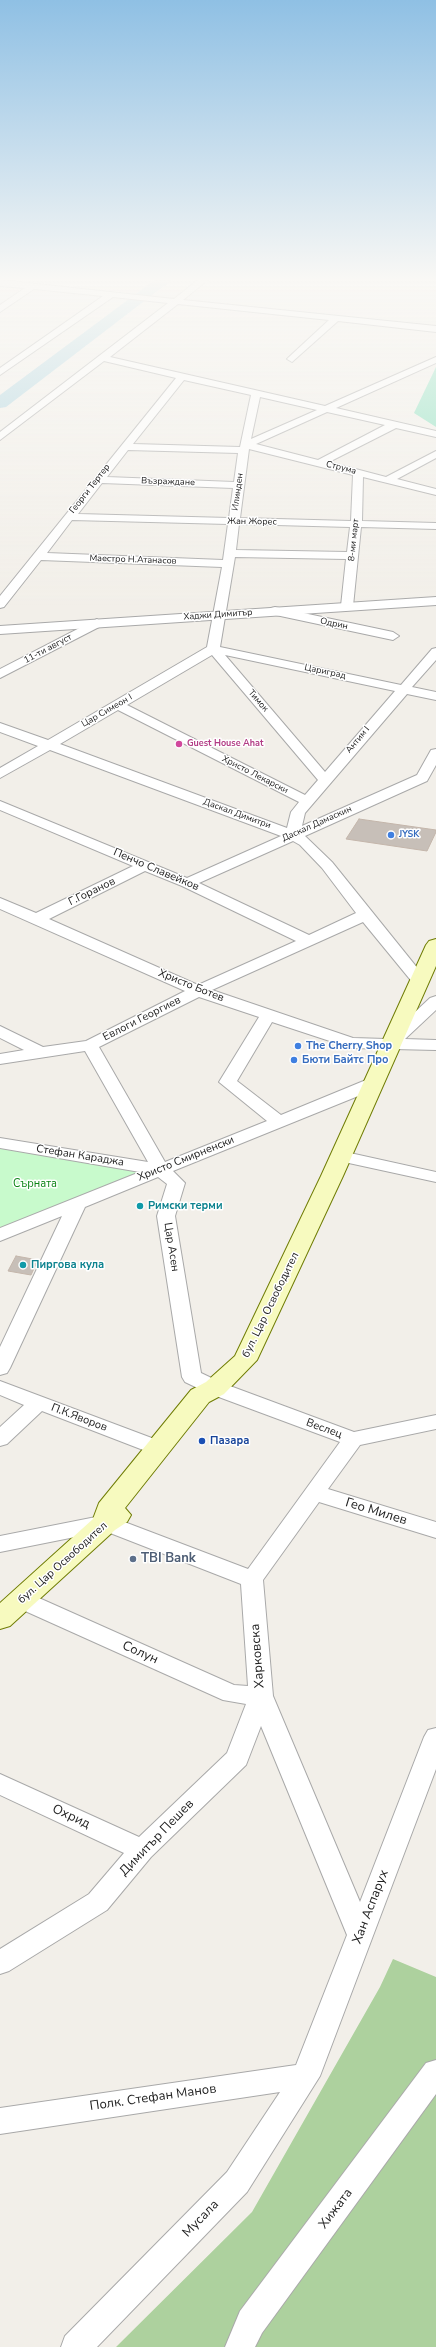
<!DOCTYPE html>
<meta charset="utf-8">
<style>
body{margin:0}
canvas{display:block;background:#f2efe9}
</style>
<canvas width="436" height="2347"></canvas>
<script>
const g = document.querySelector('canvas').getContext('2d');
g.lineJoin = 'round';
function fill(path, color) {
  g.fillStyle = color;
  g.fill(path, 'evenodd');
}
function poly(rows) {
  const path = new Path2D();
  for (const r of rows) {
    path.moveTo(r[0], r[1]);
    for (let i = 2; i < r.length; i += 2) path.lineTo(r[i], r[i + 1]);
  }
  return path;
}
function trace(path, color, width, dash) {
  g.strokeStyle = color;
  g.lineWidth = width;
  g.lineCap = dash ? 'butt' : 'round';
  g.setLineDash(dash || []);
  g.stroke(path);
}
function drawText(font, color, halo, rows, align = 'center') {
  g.font = font + ' "Nunito Sans",sans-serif';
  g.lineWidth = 3;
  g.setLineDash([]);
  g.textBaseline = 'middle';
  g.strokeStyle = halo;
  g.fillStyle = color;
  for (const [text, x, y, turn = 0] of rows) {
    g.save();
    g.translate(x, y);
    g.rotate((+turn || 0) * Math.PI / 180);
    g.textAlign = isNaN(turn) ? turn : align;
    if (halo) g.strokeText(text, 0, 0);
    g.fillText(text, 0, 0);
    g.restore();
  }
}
fill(poly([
 [393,1959,436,1977,436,2347,116,2347,252,2212,380,1987]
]), '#add19e');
fill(poly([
 [0,1144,161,1170,0,1235]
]), '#c8facc');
fill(poly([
 [436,367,436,427,414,413]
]), '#88e0be');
fill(poly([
 [156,279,173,279,6,407,0,408,0,395,156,279]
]), '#aad3df');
const building = poly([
 [359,819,436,830,436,832,427,851,346,839,359,819],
 [16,1256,38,1260,31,1275,8,1271,16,1256]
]);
fill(building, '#c7bfb8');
trace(building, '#c4b6ab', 1);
const minor = poly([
 [199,279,209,279,183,300,436,326,436,332,338,321,292,362,287,359,289,357,329,320,178,304,110,357,325,406,436,357,436,363,336,408,436,431,436,437,396,428,329,462,386,477,436,451,436,458,397,479,436,489,436,495,363,477,362,521,436,523,436,529,361,527,353,606,347,610,341,606,346,559,235,557,220,647,401,685,432,649,436,648,436,660,412,687,436,692,436,700,407,694,305,813,302,826,417,775,431,750,436,749,436,765,427,781,305,836,332,862,427,980,425,983,413,983,363,922,212,990,353,1038,386,1039,430,998,436,996,436,1010,405,1039,436,1040,436,1050,351,1048,272,1022,237,1081,281,1115,366,1080,378,1080,381,1084,378,1088,173,1171,185,1183,175,1216,201,1373,222,1383,354,1432,436,1415,436,1429,360,1445,328,1489,436,1522,436,1538,319,1502,263,1580,273,1696,360,1902,424,1737,428,1730,436,1728,436,1769,320,2076,247,2192,97,2347,61,2347,65,2336,227,2172,280,2092,0,2134,0,2108,296,2065,347,1935,261,1726,246,1765,151,1857,107,1910,9,1971,0,1974,0,1949,89,1894,124,1853,0,1795,0,1774,139,1837,227,1753,246,1704,223,1700,14,1606,11,1600,14,1594,22,1592,30,1594,234,1685,248,1686,241,1584,105,1531,0,1552,0,1536,106,1515,248,1569,340,1442,208,1393,185,1382,182,1377,157,1216,167,1184,158,1177,85,1207,10,1368,7,1373,0,1375,0,1347,62,1216,0,1241,0,1228,140,1172,0,1148,0,1138,148,1162,85,1051,0,1064,0,1054,24,1050,0,1038,0,1026,43,1047,86,1041,185,991,0,909,0,898,36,913,133,866,0,810,0,801,187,878,281,836,50,750,0,778,0,768,38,746,0,732,0,723,48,740,207,647,222,567,41,560,4,607,0,608,0,596,176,378,104,361,0,440,0,432,168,303,113,297,0,375,0,368,103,296,34,289,0,312,0,305,25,288,0,286,0,280,174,299,199,279],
 [184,380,251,395,240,447,133,444,184,380],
 [260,397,317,410,251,439,260,397],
 [327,412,385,425,318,460,256,444,327,412],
 [249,449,353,475,351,521,240,518,249,449],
 [128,450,238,453,234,482,107,477,128,450],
 [102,483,233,488,229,518,78,514,102,483],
 [72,520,228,524,223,560,47,553,72,520],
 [239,524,350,527,347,552,236,550,239,524],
 [212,655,318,780,305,795,127,705,212,655],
 [225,655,395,691,325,772,225,655],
 [118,710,299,802,291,812,287,828,60,744,118,710],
 [293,841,300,845,322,868,356,913,309,935,199,883,293,841],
 [145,871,182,886,296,941,198,985,49,919,145,871],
 [199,997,259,1017,219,1082,267,1121,165,1162,99,1047,199,997],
 [275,607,393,632,399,636,393,640,271,614,269,611,271,608,275,607],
 [97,619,103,623,101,626,0,678,0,669,97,619],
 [341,1151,436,1172,436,1182,335,1160,332,1156,335,1152,341,1151],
 [0,1381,165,1443,168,1448,165,1453,158,1455,151,1453,42,1411,7,1444,0,1446,0,1427,24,1405,0,1395,0,1381],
 [436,2060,436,2094,262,2333,255,2347,225,2347,240,2311,426,2063,436,2060]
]);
const tertiary = poly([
 [436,597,436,605,0,634,0,626,436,597]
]);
const secondary = poly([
 [436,939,436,966,343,1176,257,1360,224,1394,209,1402,125,1508,131,1515,127,1522,115,1530,10,1626,0,1629,0,1603,93,1519,99,1503,191,1390,206,1382,235,1356,321,1176,426,945,429,941,436,939]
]);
trace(minor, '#a9a9a9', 2);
trace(tertiary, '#a9a9a9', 2);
trace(secondary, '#707d05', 2);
fill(minor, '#fff');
fill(tertiary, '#fff');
fill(secondary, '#f7fabf');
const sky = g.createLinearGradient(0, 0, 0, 608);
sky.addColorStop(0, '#8fc0e4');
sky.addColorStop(0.46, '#f9f8f5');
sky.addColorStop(1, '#f9f8f500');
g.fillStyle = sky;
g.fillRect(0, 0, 436, 608);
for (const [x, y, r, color] of [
 [179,744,4,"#d1479c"],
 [391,835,4,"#3f7fe0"],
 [298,1046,4,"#3f7fe0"],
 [294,1060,4,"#3f7fe0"],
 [140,1206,4,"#0f9aa8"],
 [23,1265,4,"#0f9aa8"],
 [202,1441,4,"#1a4fb4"],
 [133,1559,4,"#5c6f8a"]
]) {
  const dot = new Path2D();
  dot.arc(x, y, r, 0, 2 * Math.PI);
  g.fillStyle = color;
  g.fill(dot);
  trace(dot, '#fff', 1.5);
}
drawText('9px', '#222', '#fff', [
 ["Струма",341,468,14],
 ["Възраждане",168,482,2],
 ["Георги Тертер",90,489,-52],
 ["Илинден",238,492,-82],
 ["Жан Жорес",252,522,1],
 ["8-ми март",354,540,-84],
 ["Маестро Н.Атанасов",133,560,2],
 ["Хаджи Димитър",218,615,-4],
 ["Одрин",334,624,12],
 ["11-ти август",48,649,-28],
 ["Цариград",325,672,12],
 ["Тимок",258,701,49],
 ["Цар Симеон I",107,711,-30],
 ["Антим I",358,740,-50],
 ["Христо Лекарски",255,775,27],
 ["Даскал Димитри",237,814,20],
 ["Даскал Дамаскин",317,824,-24]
]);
drawText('bold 9px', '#b23c85', '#fff', [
 ["Guest House Ahat",187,744]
], 'left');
drawText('bold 9px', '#366cbe', '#fff', [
 ["JYSK",399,835]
], 'left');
drawText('11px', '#222', '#fff', [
 ["Пенчо Славейков",156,870,23],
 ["Г.Горанов",92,892,-26],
 ["Христо Ботев",191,986,22],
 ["Евлоги Георгиев",142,1019,-27],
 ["Стефан Караджа",80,1156,9],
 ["Христо Смирненски",186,1159,-22],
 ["Цар Асен",171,1247,81],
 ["бул. Цар Освободител",271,1305,-64],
 ["П.К.Яворов",79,1418,21],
 ["Веслец",324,1429,20],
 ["бул. Цар Освободител",63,1563,-42]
]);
drawText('bold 11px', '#366cbe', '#fff', [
 ["The Cherry Shop",306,1046],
 ["Бюти Байтс Про",302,1060]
], 'left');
drawText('11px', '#0c8416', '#fff', [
 ["Сърната",35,1184]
]);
drawText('bold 11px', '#0d838f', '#fff', [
 ["Римски терми",148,1206],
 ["Пиргова кула",31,1265]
], 'left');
drawText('bold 11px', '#164399', '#fff', [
 ["Пазара",210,1441]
], 'left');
drawText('13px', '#222', '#fff', [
 ["Гео Милев",376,1512,17],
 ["Солун",140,1653,24],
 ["Харковска",258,1656,-94],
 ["Охрид",71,1817,25],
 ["Димитър Пешев",157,1838,-46],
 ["Хан Аспарух",371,1907,-69],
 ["Полк. Стефан Манов",153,2098,-8],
 ["Хижата",336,2209,-53],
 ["Мусала",201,2219,-46]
]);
drawText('bold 13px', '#4e5e75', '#fff', [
 ["TBI Bank",141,1559]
], 'left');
</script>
